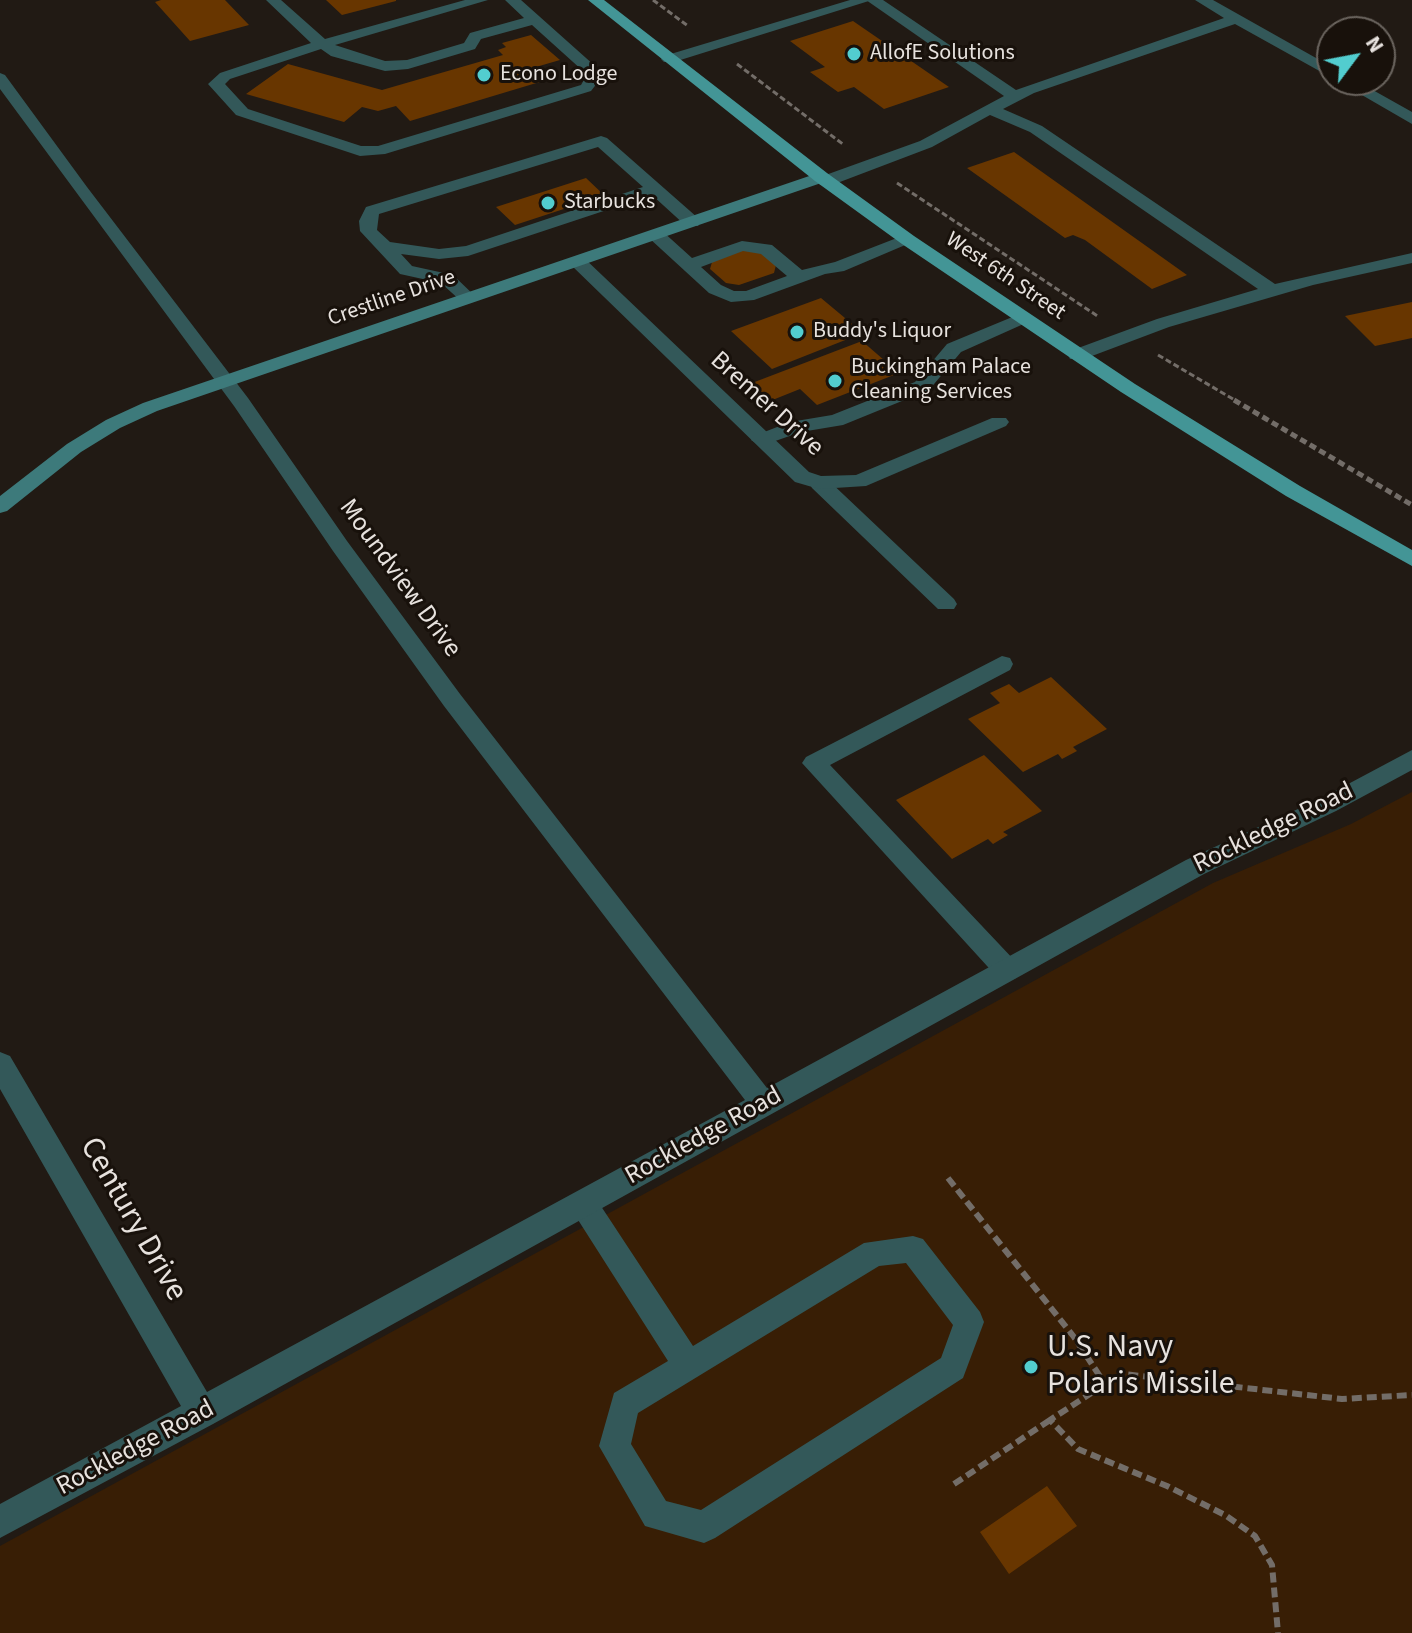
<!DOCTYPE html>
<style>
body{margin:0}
#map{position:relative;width:1412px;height:1633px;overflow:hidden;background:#211a14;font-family:"Source Sans 3",sans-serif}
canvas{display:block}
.north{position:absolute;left:1316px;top:16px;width:80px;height:80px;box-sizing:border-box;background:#18110b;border:2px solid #6b655f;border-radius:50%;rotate:58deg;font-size:22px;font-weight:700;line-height:32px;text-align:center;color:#e7e2de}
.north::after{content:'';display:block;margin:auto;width:28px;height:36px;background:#52cdcf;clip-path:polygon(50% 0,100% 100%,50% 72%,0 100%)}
</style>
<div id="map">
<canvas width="1412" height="1633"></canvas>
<div class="north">N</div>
</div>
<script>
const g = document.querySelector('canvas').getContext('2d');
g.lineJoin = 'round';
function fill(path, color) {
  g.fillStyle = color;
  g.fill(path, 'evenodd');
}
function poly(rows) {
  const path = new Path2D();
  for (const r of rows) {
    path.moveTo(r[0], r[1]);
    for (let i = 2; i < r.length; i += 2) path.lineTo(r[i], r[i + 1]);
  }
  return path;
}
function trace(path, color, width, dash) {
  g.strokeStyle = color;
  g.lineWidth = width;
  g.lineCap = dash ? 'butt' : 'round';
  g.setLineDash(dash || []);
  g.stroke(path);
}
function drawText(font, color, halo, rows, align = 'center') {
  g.font = font + ' "Source Sans 3",sans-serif';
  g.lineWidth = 6;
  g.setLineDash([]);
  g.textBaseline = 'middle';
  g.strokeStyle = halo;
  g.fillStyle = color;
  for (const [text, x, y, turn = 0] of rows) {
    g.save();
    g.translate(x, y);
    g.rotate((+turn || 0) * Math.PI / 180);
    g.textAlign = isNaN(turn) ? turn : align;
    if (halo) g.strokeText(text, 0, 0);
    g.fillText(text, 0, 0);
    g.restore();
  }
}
fill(poly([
 [1412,792,1412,1633,0,1633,0,1546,1213,883,1351,824]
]), '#381e05');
fill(poly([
 [161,0,225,0,249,25,190,41,155,2],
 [326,0,396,0,396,1,342,15],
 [853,21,949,87,884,109,854,87,838,92,810,72,825,67,790,41],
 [531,35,560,60,529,69,543,81,410,121,396,106,378,111,362,107,344,122,246,94,288,64,382,90,503,55,498,50,506,47,502,43],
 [1014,152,1187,275,1152,289,1085,240,1073,235,1065,238,967,168],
 [586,178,605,196,576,209,573,206,515,225,496,207],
 [746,249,760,251,776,265,774,273,739,285,726,283,710,269,712,262],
 [821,298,863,333,772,369,731,331],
 [1412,302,1412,338,1375,346,1345,316],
 [862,341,899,373,817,405,800,389,770,401,752,383],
 [1051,677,1107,729,1073,747,1077,751,1062,759,1058,754,1023,772,968,719,1000,703,990,693,1009,684,1019,693],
 [984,755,1042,811,1003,832,1008,835,993,844,988,839,952,859,896,800],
 [1047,1486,1077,1526,1009,1574,980,1532]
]), '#683600');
trace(poly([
 [653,0,688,26],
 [737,64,844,145],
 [897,183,1099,317],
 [1158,355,1238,402]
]), '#736d68', 3, [6, 3]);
trace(poly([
 [1234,400,1412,505]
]), '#736d68', 5, [7, 4]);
trace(poly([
 [948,1178,1074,1337,1105,1384,1123,1374,1342,1399,1412,1395],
 [1105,1384,1050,1420,1078,1449,1167,1486,1225,1515,1255,1536,1272,1565,1278,1633],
 [954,1484,1050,1420]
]), '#736d68', 6, [10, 5]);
fill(poly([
 [266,0,281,0,325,39,465,0,488,0,335,45,385,61,407,60,464,43,470,33,524,18,505,0,521,0,595,66,601,78,591,91,385,154,360,156,236,115,208,84,220,73,311,43,266,0],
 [532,25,583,71,585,78,581,85,378,146,361,146,248,109,225,84,230,79,321,49,331,56,385,71,408,69,475,49,481,39,532,25],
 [866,0,883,0,1016,90,1224,18,1195,0,1213,0,1332,67,1332,78,1235,24,1034,93,1003,109,1042,126,1275,284,1412,253,1412,263,1313,285,1169,327,1084,359,1070,359,1068,355,1070,351,1157,319,1258,289,1030,132,990,115,932,147,832,185,820,185,818,181,820,177,920,141,1004,96,866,0],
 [1336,80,1355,80,1412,112,1412,124,1336,80],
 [601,136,607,138,698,218,701,222,698,226,686,226,652,195,468,256,439,259,401,254,412,266,453,275,477,298,468,303,462,302,441,283,400,274,360,231,359,221,366,207,601,136],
 [598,147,643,187,466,246,439,249,390,242,377,230,379,214,598,147],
 [655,229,661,230,692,258,742,241,772,245,802,270,835,262,902,236,908,235,917,240,844,271,825,274,754,300,731,302,709,293,649,238,646,234,655,229],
 [743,251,761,254,787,276,746,291,734,291,721,285,701,267,743,251],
 [1022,313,1028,314,1031,318,1028,322,961,352,929,390,843,425,801,432,761,446,751,440,754,436,790,422,832,415,915,382,947,344,1022,313],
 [819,477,826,478,954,599,957,604,954,609,938,609,812,488,809,483,819,477],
 [1002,656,1010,658,1013,664,1010,670,830,765,1016,962,1020,970,1016,978,1007,981,998,978,802,763,806,757,1002,656],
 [583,1190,593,1194,693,1346,864,1243,913,1236,923,1239,980,1312,984,1322,963,1378,715,1538,704,1543,645,1526,599,1446,614,1393,668,1361,573,1212,569,1203,573,1194,583,1190],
 [906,1263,953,1325,941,1358,701,1510,666,1501,631,1444,638,1413,879,1266,906,1263]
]), '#335859');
fill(poly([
 [850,0,872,0,674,62,664,62,661,59,664,56,850,0],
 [0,73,5,75,87,187,248,398,347,541,460,694,767,1088,1186,860,1320,799,1412,750,1412,770,1336,811,1204,874,213,1424,0,1538,0,1504,181,1406,0,1089,0,1052,10,1056,207,1392,745,1100,444,706,333,551,234,406,0,89,0,73],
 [577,256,583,257,809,472,821,476,856,475,992,418,1006,418,1009,422,1006,426,866,486,819,489,795,482,571,265,568,261,577,256]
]), '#335859');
fill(poly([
 [821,172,829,177,827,181,157,411,120,428,81,452,7,511,0,513,0,496,67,444,106,420,143,403,821,172]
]), '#3d7a7b');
fill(poly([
 [588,0,604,0,827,173,914,236,1135,384,1300,486,1412,550,1412,566,1286,496,1121,392,902,244,815,181,588,0]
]), '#439596');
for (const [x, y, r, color] of [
 [854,54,8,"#52cdcf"],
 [484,75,8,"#52cdcf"],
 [548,203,8,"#52cdcf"],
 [797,332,8,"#52cdcf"],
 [835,381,8,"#52cdcf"],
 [1031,1367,8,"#52cdcf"]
]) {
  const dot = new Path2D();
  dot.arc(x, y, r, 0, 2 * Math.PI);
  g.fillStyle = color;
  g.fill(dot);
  trace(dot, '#18110b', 3);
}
drawText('22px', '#e7e2de', '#18110b', [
 ["AllofE Solutions",870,54],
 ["Econo Lodge",500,75],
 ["Starbucks",564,203],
 ["Buddy's Liquor",813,332],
 ["Buckingham Palace",851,368],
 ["Cleaning Services",851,393]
], 'left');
drawText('22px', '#e7e2de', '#18110b', [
 ["West 6th Street",1005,277,34],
 ["Crestline Drive",392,299,-19]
]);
drawText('26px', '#e7e2de', '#18110b', [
 ["Bremer Drive",766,405,42],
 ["Moundview Drive",399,579,54],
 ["Rockledge Road",1274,829,-26],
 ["Rockledge Road",704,1137,-29],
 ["Rockledge Road",136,1449,-28]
]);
drawText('32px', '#e7e2de', '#18110b', [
 ["Century Drive",132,1220,60]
]);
drawText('32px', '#e7e2de', '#18110b', [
 ["U.S. Navy",1047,1349],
 ["Polaris Missile",1047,1386]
], 'left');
</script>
